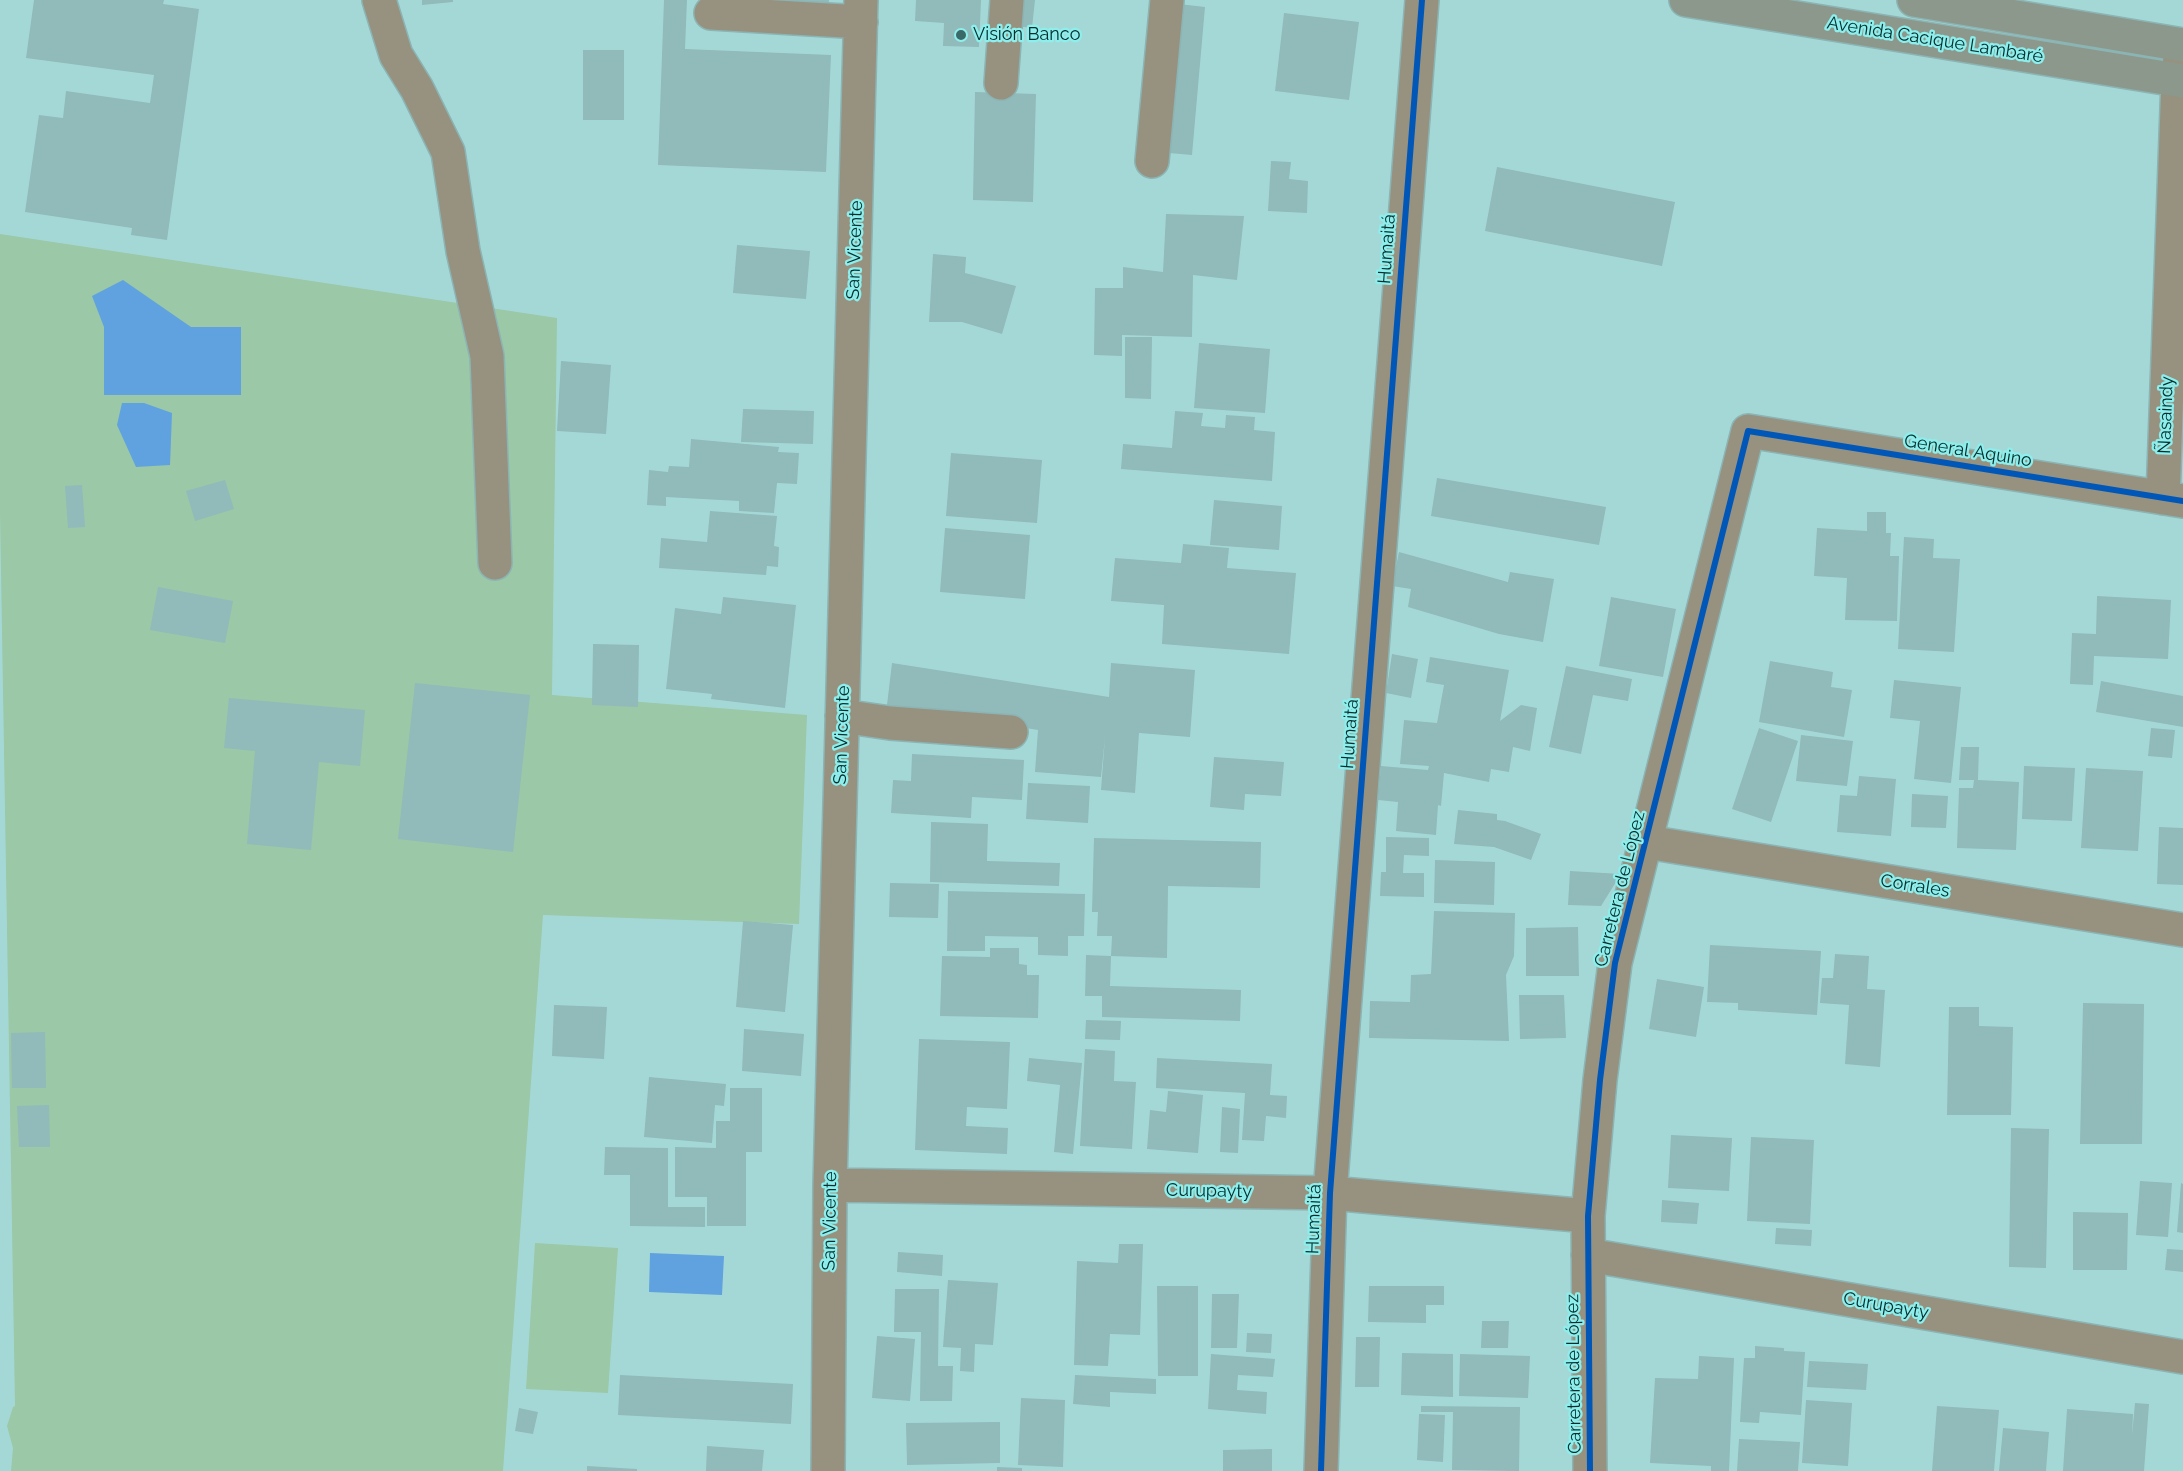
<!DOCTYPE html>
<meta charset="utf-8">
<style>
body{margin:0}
canvas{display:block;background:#a4d8d7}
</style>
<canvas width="2183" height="1471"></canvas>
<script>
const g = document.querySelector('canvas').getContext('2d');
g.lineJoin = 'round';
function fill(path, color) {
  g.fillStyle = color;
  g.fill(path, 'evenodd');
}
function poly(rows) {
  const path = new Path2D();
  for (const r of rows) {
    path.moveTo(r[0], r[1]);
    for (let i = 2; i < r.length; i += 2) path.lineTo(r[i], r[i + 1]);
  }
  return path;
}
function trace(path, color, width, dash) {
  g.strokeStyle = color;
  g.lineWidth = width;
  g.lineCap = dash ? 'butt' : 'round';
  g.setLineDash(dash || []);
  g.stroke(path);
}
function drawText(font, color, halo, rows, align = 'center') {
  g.font = font + ' Raleway,sans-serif';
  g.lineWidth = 4.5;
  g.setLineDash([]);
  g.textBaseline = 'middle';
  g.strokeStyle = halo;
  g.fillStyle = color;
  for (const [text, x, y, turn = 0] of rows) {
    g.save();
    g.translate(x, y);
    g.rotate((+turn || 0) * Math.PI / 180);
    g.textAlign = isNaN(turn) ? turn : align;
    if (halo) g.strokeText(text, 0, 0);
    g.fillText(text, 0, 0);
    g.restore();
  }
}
fill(poly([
 [0,234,557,318,552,695,807,715,799,924,543,915,503,1471,11,1471,13,1448,7,1426,13,1407,15,1406,0,512],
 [535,1243,618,1248,608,1393,526,1389]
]), '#9bc8a6');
fill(poly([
 [123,280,191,327,241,327,241,395,104,395,104,327,92,296],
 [122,403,144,403,172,413,170,465,136,467,117,425],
 [650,1253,724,1256,722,1295,649,1292]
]), '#5fa2df');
fill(poly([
 [34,0,164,0,163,4,199,9,167,240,131,235,132,228,25,212,39,115,63,118,66,91,150,103,154,75,26,58],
 [422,0,453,0,453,2,422,5],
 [664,0,687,0,685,49,831,55,826,172,658,165],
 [777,0,829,0,828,9],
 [916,0,981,0,979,47,943,46,944,23,915,21],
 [1012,0,1035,0,1032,28,1009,25],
 [1170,3,1205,7,1192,155,1157,152],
 [1284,13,1359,22,1349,100,1275,91],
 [583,50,624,50,624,120,583,120],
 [975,92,1036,94,1033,202,973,200],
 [1271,161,1291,162,1289,179,1308,181,1307,213,1268,211],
 [1497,167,1675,202,1662,266,1485,231],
 [1166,214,1244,216,1237,280,1193,275,1192,337,1122,335,1122,356,1094,355,1095,288,1123,288,1123,267,1163,272],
 [737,245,810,251,806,299,733,293],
 [933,254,966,257,965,273,1016,286,1002,334,962,322,929,322],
 [1125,337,1152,337,1151,399,1125,398],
 [1199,343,1270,349,1265,413,1194,408],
 [561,361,611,365,606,434,557,431],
 [743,409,814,411,813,444,741,442],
 [1175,411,1203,413,1201,426,1225,428,1226,415,1255,417,1254,430,1275,432,1272,481,1121,469,1123,444,1172,448],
 [691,439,779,447,778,452,799,453,797,484,777,483,774,513,739,511,739,501,666,497,666,506,647,505,649,470,668,472,669,466,689,467],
 [951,453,1042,460,1037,523,946,516],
 [1437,478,1606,507,1599,545,1431,516],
 [225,480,234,509,195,521,186,491],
 [82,485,85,527,68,528,65,486],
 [1214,500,1282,506,1279,550,1210,545],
 [710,511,777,516,774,546,779,547,778,567,767,566,766,575,659,568,661,538,707,542],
 [1867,512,1886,512,1886,533,1891,533,1890,556,1899,556,1897,621,1845,620,1847,578,1814,576,1817,528,1867,531],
 [945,528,1030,535,1025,599,940,592],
 [1904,537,1934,539,1933,558,1960,559,1954,652,1898,649],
 [1183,544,1229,548,1227,568,1296,573,1289,654,1162,644,1164,605,1111,601,1115,558,1181,563],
 [1399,552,1508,582,1510,572,1554,579,1543,642,1499,634,1408,607,1411,589,1392,586],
 [158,587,233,601,225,643,150,630],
 [2097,596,2171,600,2168,659,2094,656,2093,685,2070,684,2072,633,2096,634],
 [723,597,796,605,785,708,711,699,712,694,666,689,675,608,721,614],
 [1611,597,1676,609,1663,677,1599,666],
 [593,644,639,645,638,707,592,705],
 [1392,654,1418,659,1411,698,1386,693],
 [1430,657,1509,670,1500,721,1521,705,1537,708,1530,751,1513,747,1509,772,1491,769,1489,782,1444,773,1441,806,1438,805,1436,835,1396,831,1398,802,1378,800,1381,766,1428,770,1429,766,1400,764,1404,720,1437,723,1444,685,1426,682],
 [1770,661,1833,672,1831,687,1852,690,1844,737,1759,722],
 [892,663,1109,697,1111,663,1195,670,1190,737,1139,733,1135,793,1101,790,1105,737,1101,777,1035,772,1038,730,887,705],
 [1566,666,1632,679,1628,701,1593,695,1581,754,1549,747],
 [1894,680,1961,687,1951,783,1914,779,1920,721,1890,718],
 [2101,681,2183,696,2183,727,2096,712],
 [415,683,530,695,513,852,398,839],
 [229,698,365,710,360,766,319,762,311,850,247,844,255,751,224,748],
 [1759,728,1798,741,1771,822,1732,809],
 [2151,728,2175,730,2172,758,2148,756],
 [1801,735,1853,741,1847,786,1796,781],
 [1961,747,1979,747,1978,780,2019,782,2016,850,1957,848,1959,788,1973,788,1974,780,1959,780],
 [912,754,1024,760,1022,800,972,797,971,818,891,813,893,780,911,781],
 [1214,757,1284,762,1281,796,1245,794,1244,810,1210,807],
 [2024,766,2075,768,2072,821,2022,819],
 [2086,768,2143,771,2138,851,2081,848],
 [1859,776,1896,779,1891,836,1837,832,1840,795,1857,796],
 [1028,783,1090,786,1088,823,1026,819],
 [1912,794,1948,796,1946,828,1911,827],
 [1458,810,1497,814,1497,820,1505,821,1541,834,1531,860,1494,847,1454,844],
 [931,822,988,824,987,861,1060,863,1059,886,930,882],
 [2159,827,2183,828,2183,885,2157,884],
 [1386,837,1429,838,1429,856,1404,855,1403,873,1424,873,1424,897,1380,896,1381,872,1386,872],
 [1094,838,1261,842,1260,888,1168,886,1167,958,1111,956,1112,936,1097,936,1098,912,1092,912],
 [1435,860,1495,862,1494,905,1434,903],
 [1570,871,1621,874,1601,906,1568,905],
 [890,883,939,884,938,918,889,917],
 [948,891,1085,894,1084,936,1068,936,1068,956,1038,955,1038,937,985,936,985,951,947,951],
 [1434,911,1515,913,1514,956,1506,975,1509,1041,1369,1038,1370,1001,1410,1002,1411,975,1431,974],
 [743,921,793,925,785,1012,736,1007],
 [1578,927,1579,976,1526,976,1526,928],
 [1710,945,1821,951,1817,1015,1738,1010,1738,1003,1707,1002],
 [990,948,1019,948,1019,964,1027,965,1027,975,1039,975,1038,1018,940,1016,942,956,990,957],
 [1835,954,1869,956,1867,989,1885,990,1880,1067,1845,1064,1849,1005,1820,1003,1822,978,1833,978],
 [1086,955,1111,956,1110,986,1241,990,1240,1021,1102,1017,1102,996,1085,996],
 [1657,979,1704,987,1696,1037,1649,1029],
 [1519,995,1564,995,1566,1038,1520,1039],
 [2083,1003,2144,1004,2142,1144,2080,1144],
 [554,1005,607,1007,604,1059,552,1056],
 [1949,1007,1979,1007,1979,1026,2013,1027,2011,1115,1947,1115],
 [1086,1020,1121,1021,1120,1040,1085,1039],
 [744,1029,804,1034,801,1076,742,1071],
 [45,1032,46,1088,12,1088,11,1033],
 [919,1039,1010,1042,1007,1109,967,1107,966,1126,1008,1128,1007,1154,915,1150],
 [1085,1049,1115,1051,1114,1081,1136,1082,1132,1149,1080,1146],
 [1029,1058,1082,1063,1073,1154,1054,1152,1060,1085,1027,1081],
 [1157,1058,1272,1064,1270,1095,1287,1096,1286,1118,1266,1116,1264,1141,1242,1140,1245,1093,1156,1088],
 [649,1077,726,1084,724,1106,715,1105,712,1143,644,1137],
 [730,1088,762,1088,762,1152,746,1152,746,1226,707,1226,707,1197,675,1197,675,1147,716,1148,716,1121,730,1121],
 [1168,1091,1203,1095,1198,1153,1147,1149,1150,1110,1166,1112],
 [49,1105,50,1147,19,1147,17,1106],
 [1222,1107,1240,1109,1238,1153,1220,1152],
 [2011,1128,2049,1129,2046,1268,2009,1267],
 [1671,1135,1732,1138,1729,1191,1668,1188],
 [1751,1137,1814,1140,1810,1224,1747,1221],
 [605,1147,668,1148,668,1207,705,1207,705,1227,630,1226,630,1175,604,1175],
 [2140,1181,2172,1183,2168,1237,2136,1235],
 [2181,1183,2183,1184,2183,1233,2177,1232],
 [1662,1200,1699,1203,1697,1224,1661,1222],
 [2073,1212,2128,1213,2127,1270,2073,1270],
 [1776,1228,1812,1230,1811,1246,1775,1244],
 [1119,1244,1143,1244,1140,1335,1110,1334,1108,1366,1074,1365,1077,1261,1118,1263],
 [2167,1249,2183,1250,2183,1272,2165,1270],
 [898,1252,943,1255,942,1276,897,1272],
 [948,1280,998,1283,993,1345,975,1344,974,1372,960,1371,961,1348,943,1347],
 [1157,1286,1198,1286,1198,1376,1158,1376],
 [1369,1286,1444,1286,1444,1305,1426,1305,1426,1323,1368,1322],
 [895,1289,939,1289,938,1366,953,1366,952,1401,920,1401,921,1332,894,1332],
 [1212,1294,1239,1294,1237,1348,1211,1348],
 [1482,1321,1509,1321,1508,1348,1481,1348],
 [1247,1333,1272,1334,1271,1353,1246,1352],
 [877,1336,915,1339,910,1401,872,1398],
 [1356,1337,1380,1337,1379,1387,1355,1387],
 [1755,1346,1784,1348,1784,1351,1805,1352,1801,1415,1760,1412,1759,1423,1740,1422,1744,1358,1755,1358],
 [1402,1353,1453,1354,1453,1397,1401,1395],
 [1211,1354,1275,1359,1273,1377,1238,1375,1237,1390,1267,1392,1266,1414,1208,1409],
 [1460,1354,1530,1356,1528,1398,1459,1396],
 [1699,1356,1734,1358,1729,1471,1711,1471,1711,1466,1650,1463,1655,1378,1698,1379],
 [1809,1361,1868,1364,1866,1390,1807,1387],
 [620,1375,793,1384,791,1424,618,1415],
 [1075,1375,1156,1379,1156,1394,1110,1392,1110,1407,1073,1404],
 [1021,1398,1065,1400,1063,1467,1018,1465],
 [1806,1400,1852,1403,1848,1466,1802,1463],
 [2135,1403,2149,1404,2144,1471,2063,1471,2067,1409,2133,1414,2132,1436],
 [1421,1406,1520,1407,1519,1471,1452,1470,1453,1412,1421,1412],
 [1937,1406,1999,1410,1994,1471,1932,1471],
 [519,1408,538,1412,533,1434,515,1431],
 [1419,1414,1445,1415,1443,1462,1417,1460],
 [1000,1422,1000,1463,907,1465,906,1423],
 [2003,1428,2049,1432,2046,1471,1999,1471],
 [1739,1439,1800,1442,1798,1471,1737,1471],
 [707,1446,764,1450,762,1471,706,1471],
 [1272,1449,1272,1471,1223,1471,1223,1450],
 [587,1466,637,1469,637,1471,587,1471],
 [997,1467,1022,1468,1022,1471,997,1471]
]), '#91baba');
const minor = poly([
 [379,0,396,55,417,89,448,152,463,251,487,356,495,563],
 [711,13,861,22],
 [1001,83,1007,0],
 [1152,161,1167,0],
 [2163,498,2178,80,2181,45],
 [842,716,890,723,1011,732],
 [1647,842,2183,930],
 [830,1185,1330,1193,1588,1216],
 [1588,1255,2183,1357],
 [828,1471,830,1185,861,0],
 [1321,1471,1330,1193,1422,0],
 [1590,1471,1588,1216,1600,1080,1615,963,1748,431,2183,501]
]);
const major = poly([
 [1686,0,2183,81],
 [1914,0,2183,45]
]);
trace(minor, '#8bb5b4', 36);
trace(major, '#8bb5b4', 36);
trace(minor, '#979280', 33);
trace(major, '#8c988c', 33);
trace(poly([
 [1321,1471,1330,1193,1422,0],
 [1590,1471,1588,1216,1600,1080,1615,963,1748,431,2183,501]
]), '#0057b8', 6);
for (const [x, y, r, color] of [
 [961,35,6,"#3a6968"]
]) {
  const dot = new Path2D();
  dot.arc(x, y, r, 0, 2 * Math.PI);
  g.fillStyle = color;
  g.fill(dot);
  trace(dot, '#8eeeec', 2);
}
drawText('18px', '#012d2d', '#8eeeec', [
 ["Visión Banco",973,35]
], 'left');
drawText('18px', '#012d2d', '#8eeeec', [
 ["Avenida Cacique Lambaré",1935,40,9],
 ["Humaitá",1387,249,-86],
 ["San Vicente",855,250,-88],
 ["Ñasaindy",2166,415,-88],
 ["General Aquino",1968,451,9],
 ["Humaitá",1350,734,-86],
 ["San Vicente",842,735,-88],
 ["Corrales",1915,886,9],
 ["Carretera de López",1620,889,-76],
 ["Curupayty",1209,1191,1],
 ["Humaitá",1314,1219,-88],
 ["San Vicente",830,1221,-89],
 ["Curupayty",1886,1306,10],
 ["Carretera de López",1574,1374,-91]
]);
</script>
